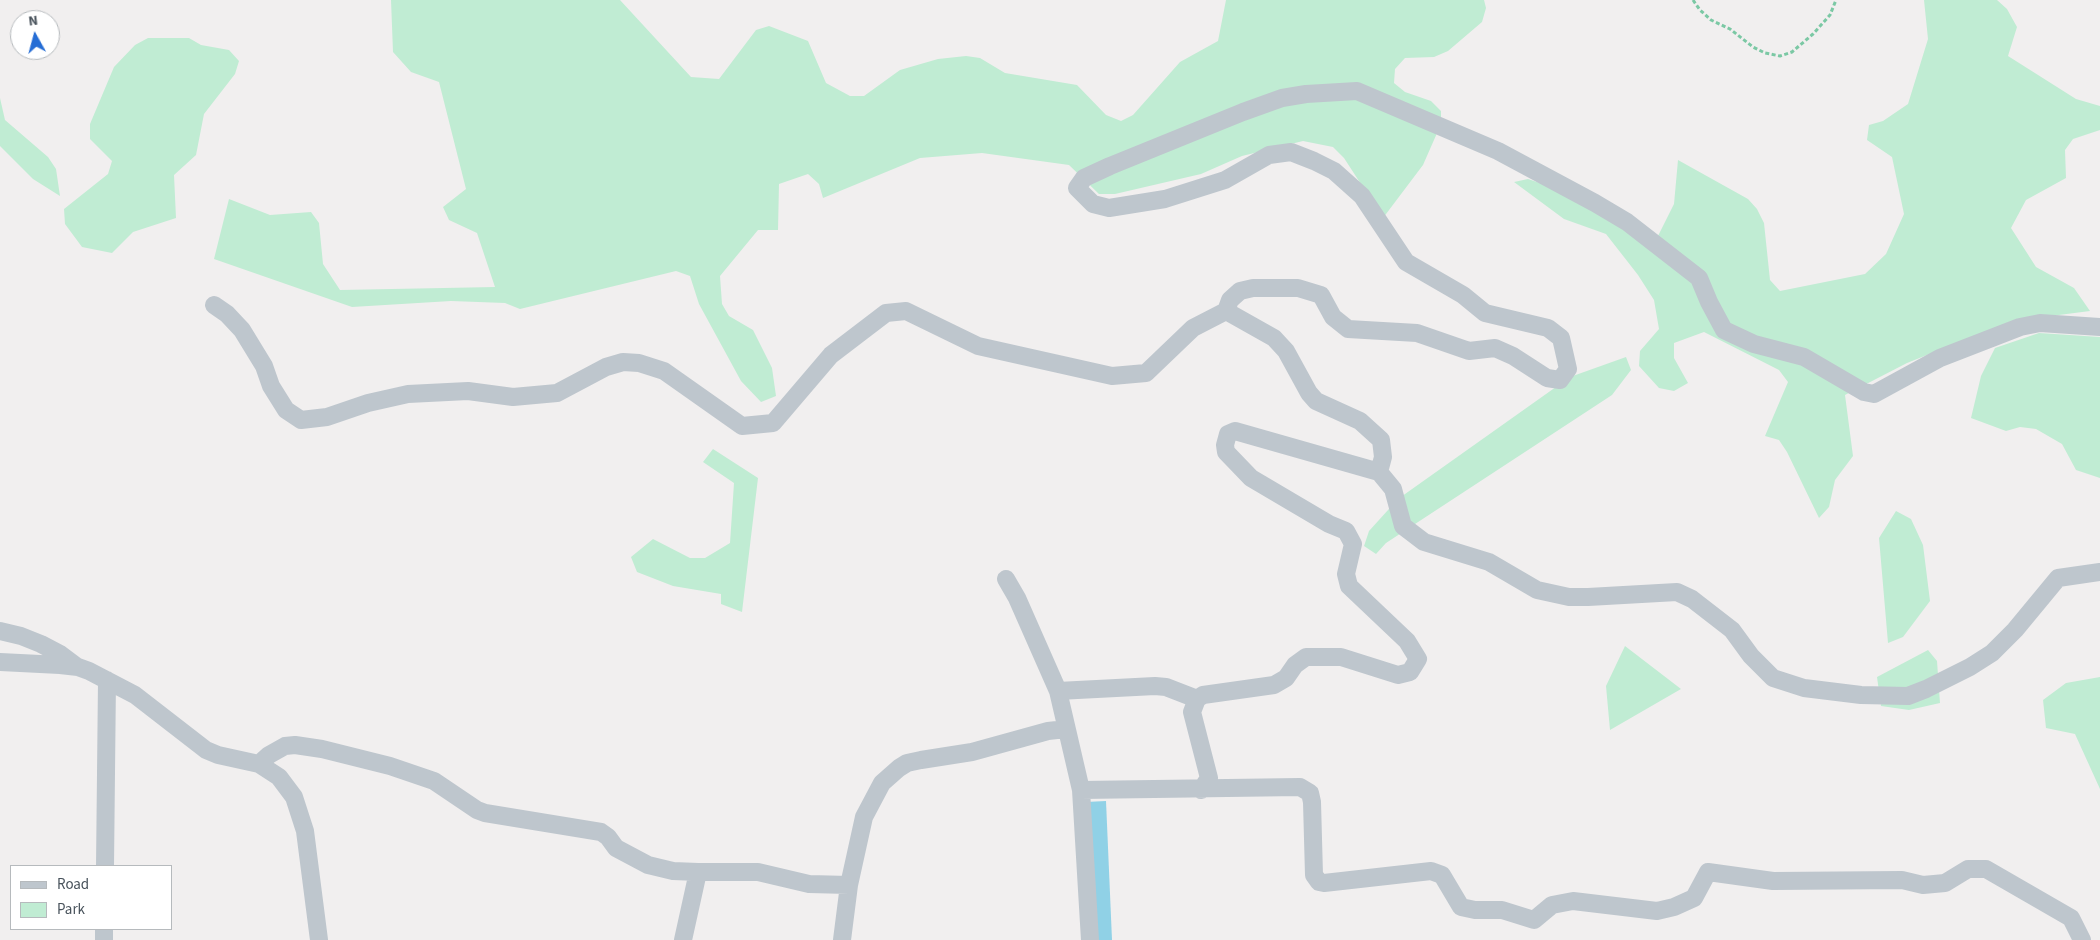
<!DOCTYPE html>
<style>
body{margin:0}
#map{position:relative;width:2100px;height:940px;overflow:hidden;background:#f1efef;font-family:"Source Sans 3",sans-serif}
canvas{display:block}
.legend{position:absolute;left:10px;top:865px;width:162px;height:65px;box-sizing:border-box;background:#fff;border:1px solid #b6babd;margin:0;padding:6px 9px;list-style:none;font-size:15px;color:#48525b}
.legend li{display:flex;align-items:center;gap:10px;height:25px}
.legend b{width:25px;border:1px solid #b6babd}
.north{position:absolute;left:10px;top:10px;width:50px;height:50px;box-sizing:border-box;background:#fff;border:1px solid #b6babd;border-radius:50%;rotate:353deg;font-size:14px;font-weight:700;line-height:20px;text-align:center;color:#48525b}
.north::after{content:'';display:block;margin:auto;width:18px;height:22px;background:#256dd5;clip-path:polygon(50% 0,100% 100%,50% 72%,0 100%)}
</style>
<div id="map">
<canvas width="2100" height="940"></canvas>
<ul class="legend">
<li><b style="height:6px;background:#bec6cd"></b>Road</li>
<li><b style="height:14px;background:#c0ecd3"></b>Park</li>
</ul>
<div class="north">N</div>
</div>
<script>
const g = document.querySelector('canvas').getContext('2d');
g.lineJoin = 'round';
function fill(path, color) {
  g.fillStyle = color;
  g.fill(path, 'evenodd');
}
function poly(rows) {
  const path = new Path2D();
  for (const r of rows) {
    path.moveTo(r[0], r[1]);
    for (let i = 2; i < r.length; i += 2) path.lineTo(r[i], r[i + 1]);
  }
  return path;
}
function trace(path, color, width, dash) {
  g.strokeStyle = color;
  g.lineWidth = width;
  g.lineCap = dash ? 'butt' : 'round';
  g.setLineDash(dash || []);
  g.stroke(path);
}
fill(poly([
 [391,0,620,0,691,77,719,79,756,30,769,26,808,41,826,83,850,96,864,96,900,70,938,59,966,56,980,58,1005,73,1077,85,1106,115,1121,121,1133,115,1180,62,1218,41,1226,0,1484,0,1486,8,1482,22,1448,51,1434,57,1405,58,1395,69,1394,83,1405,92,1431,101,1441,111,1441,124,1423,165,1383,218,1344,158,1333,147,1303,141,1242,156,1201,174,1115,194,1099,194,1069,165,982,153,920,158,823,198,819,184,808,174,779,184,778,230,758,230,720,276,722,304,729,316,753,330,772,368,776,396,761,402,741,381,699,304,690,276,676,271,520,309,505,303,451,301,352,307,214,259,229,199,270,215,311,212,319,223,323,264,340,290,495,287,477,233,449,220,443,207,466,189,439,82,411,72,393,52],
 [1924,0,1997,0,2007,9,2017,27,2008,56,2076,99,2100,106,2100,130,2073,139,2065,150,2066,178,2026,200,2011,228,2036,267,2074,288,2090,311,2012,321,1907,363,1845,395,1853,456,1835,480,1829,507,1819,518,1787,452,1779,440,1765,436,1788,382,1779,370,1704,332,1674,343,1674,358,1688,383,1674,391,1659,388,1639,366,1640,351,1659,329,1654,300,1638,275,1606,234,1564,219,1514,182,1528,179,1555,188,1654,244,1674,204,1678,160,1748,199,1757,209,1764,223,1770,280,1780,291,1865,274,1886,254,1904,214,1892,157,1867,140,1869,125,1883,121,1908,104,1928,39],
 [148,38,189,38,201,45,229,50,239,61,235,74,204,114,196,155,174,175,176,218,133,232,112,253,82,247,65,224,64,209,108,174,112,161,90,139,90,124,114,67,135,45],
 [0,98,5,120,48,157,56,169,60,196,33,179,0,146],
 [2039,333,2100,337,2100,478,2076,470,2062,444,2036,429,2020,427,2006,431,1971,418,1981,376,1995,348],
 [1626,357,1631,370,1612,395,1386,543,1376,554,1364,546,1369,531,1398,499,1570,377],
 [713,449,758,478,742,612,721,604,721,594,673,586,637,572,631,557,653,539,690,558,705,558,730,543,734,483,703,462],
 [1896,511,1911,519,1923,545,1930,601,1903,637,1888,643,1879,538],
 [1625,646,1681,689,1610,730,1606,686],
 [1928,650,1937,661,1940,703,1909,710,1881,706,1877,677],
 [2100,677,2100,789,2075,734,2046,728,2043,700,2066,683]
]), '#c0ecd3');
fill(poly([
 [1106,801,1112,940,1092,940,1086,802]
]), '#90d1e6');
trace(poly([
 [1693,0,1700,10,1711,20,1730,29,1753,47,1765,53,1780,56,1792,52,1813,34,1830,15,1836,0]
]), '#7bc8a4', 3, [4, 2.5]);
trace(poly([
 [214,305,227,314,242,330,264,366,271,386,286,410,301,420,327,417,368,403,408,394,468,391,513,397,557,393,606,367,623,362,639,363,664,371,742,426,773,423,831,355,886,313,906,311,978,346,1112,376,1146,373,1193,328,1226,311,1230,300,1240,291,1253,288,1298,288,1321,295,1333,317,1348,329,1417,333,1469,351,1495,348,1513,356,1547,378,1560,380,1568,369,1561,338,1548,328,1485,313,1463,295,1406,262,1362,196,1334,171,1314,161,1291,152,1269,155,1225,180,1165,199,1109,208,1093,204,1077,188,1084,178,1110,166,1243,112,1282,98,1306,94,1357,91,1498,151,1595,203,1627,222,1699,278,1709,302,1724,330,1754,344,1804,357,1864,392,1874,394,1940,358,2020,327,2040,323,2100,327],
 [1226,311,1274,338,1286,351,1309,393,1316,401,1360,421,1381,440,1383,457,1379,472],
 [1006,579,1017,598,1058,691],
 [0,631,21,636,41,644,60,654,76,666],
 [0,662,60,665,78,667,89,671,135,695,206,750,218,755,259,764,279,777,294,797,305,831,319,940],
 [259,764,269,755,285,746,295,745,322,749,390,766,434,781,477,810,485,813,601,832,608,837,616,848,648,865,673,871,698,872],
 [1081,790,1300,787,1310,793,1312,802,1314,875,1319,882,1324,883,1431,871,1442,875,1461,907,1475,910,1502,910,1534,920,1552,905,1573,901,1657,911,1674,907,1694,898,1708,872,1773,881,1902,880,1923,885,1945,883,1968,869,1986,869,2071,918,2082,940],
 [1201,790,1209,778,1192,712,1197,699,1203,695,1274,685,1286,678,1295,665,1306,657,1341,657,1398,675,1410,672,1418,659,1407,641,1349,586,1346,574,1353,544,1346,531,1329,524,1251,478,1226,452,1225,445,1228,434,1235,431,1379,472,1393,489,1403,526,1424,542,1489,562,1537,590,1569,597,1588,597,1677,592,1692,599,1732,630,1751,656,1773,678,1804,688,1861,695,1908,696,1926,689,1970,667,1992,653,2015,630,2058,578,2100,572],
 [105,866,107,680],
 [104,940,104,929],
 [683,940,698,872,758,872,809,884,849,885,864,817,882,783,899,768,907,763,921,760,972,752,1048,731,1066,729],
 [842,940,849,885],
 [1090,940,1081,790,1058,691,1155,686,1166,687,1197,699]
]), '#bec6cd', 18);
</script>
